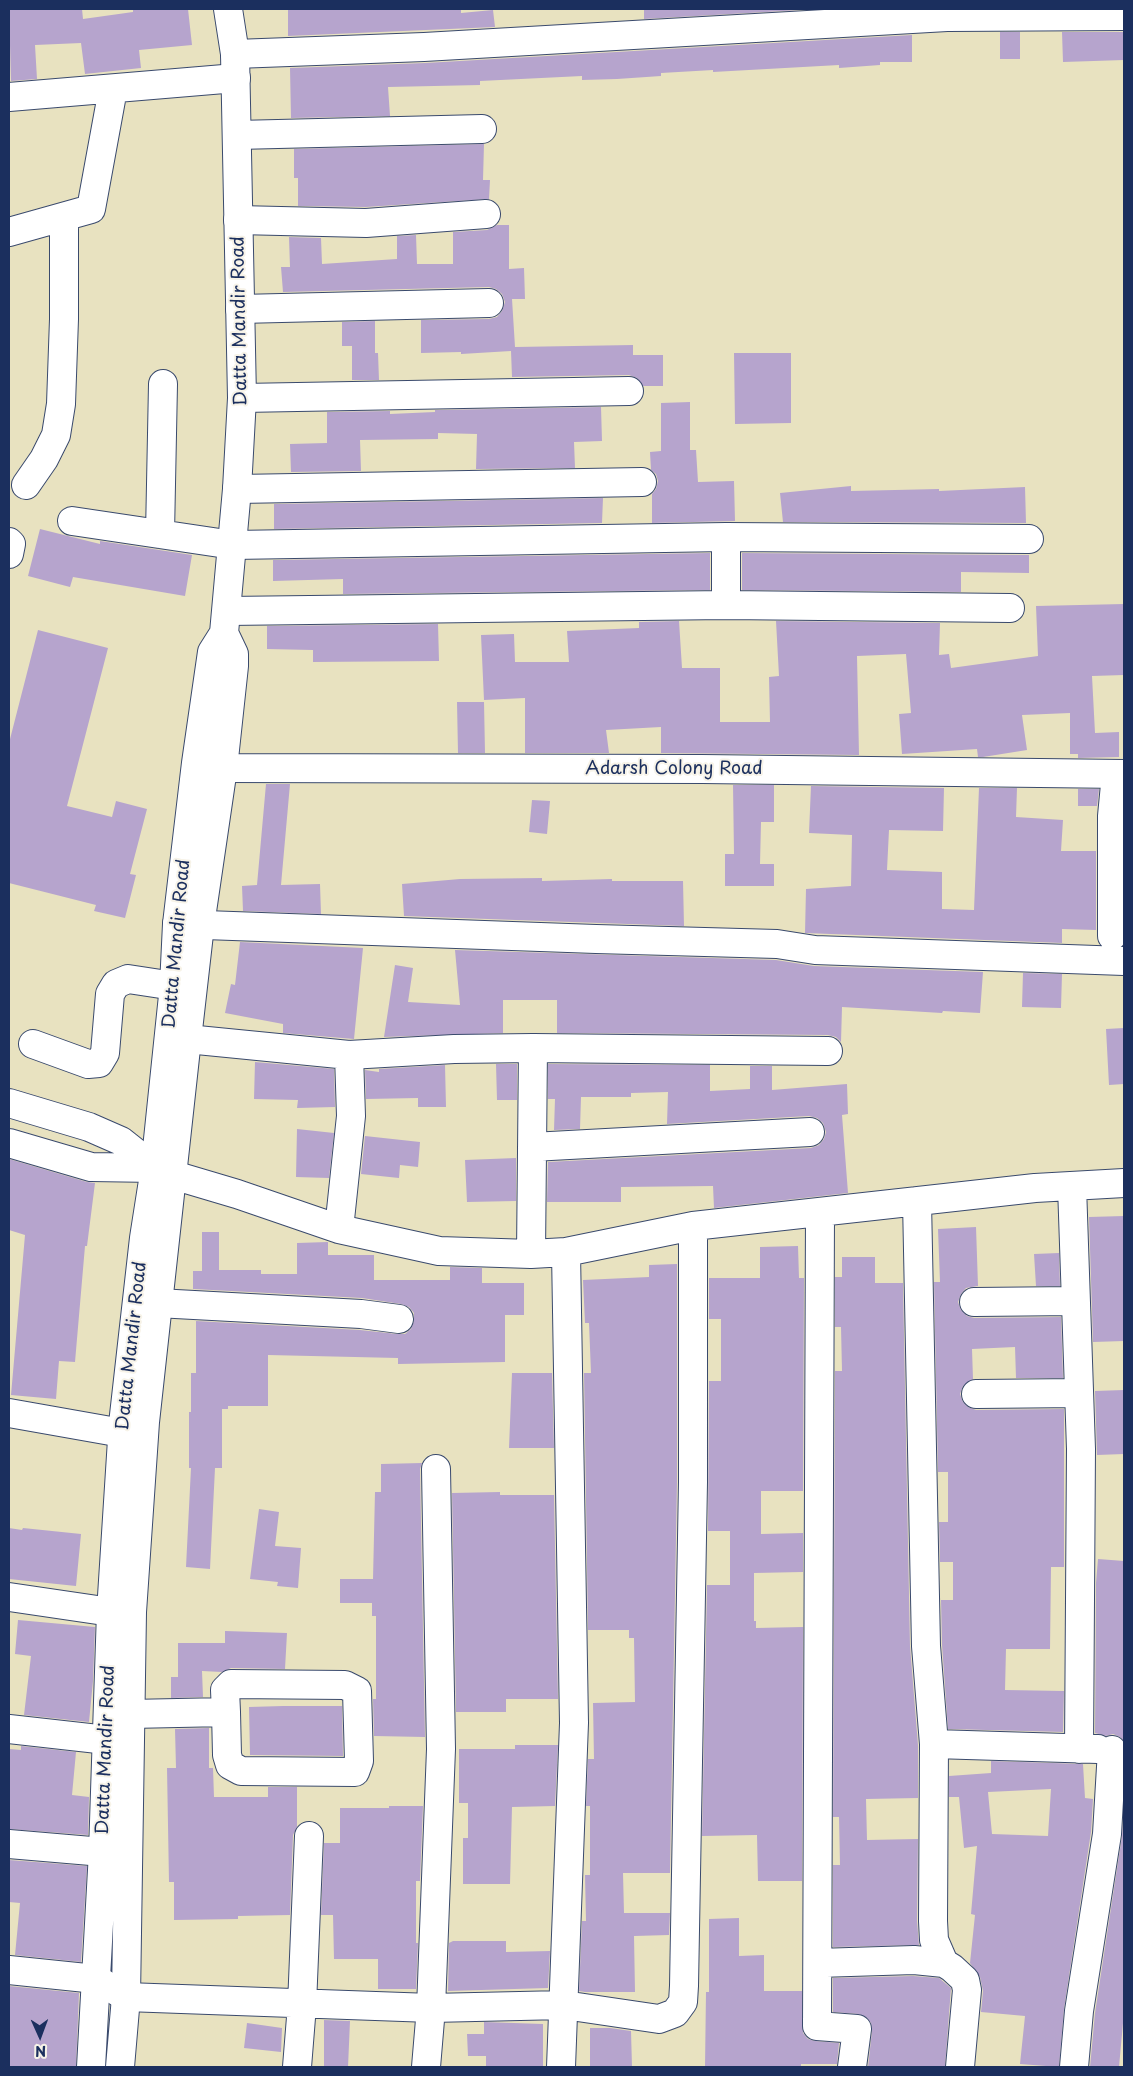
<!DOCTYPE html>
<style>
body{margin:0}
#map{position:relative;width:1133px;height:2076px;overflow:hidden;background:#e8e2c0;font-family:"Playpen Sans",sans-serif}
canvas{display:block}
.frame{position:absolute;inset:0;border:10px solid #1b2f5e;pointer-events:none}
.north{position:absolute;left:15px;top:2011px;width:50px;height:50px;-webkit-text-stroke:4px #f7f3e8;paint-order:stroke;rotate:178deg;font-size:14px;font-weight:700;line-height:20px;text-align:center;color:#1b2f5e}
.north::after{content:'';display:block;margin:auto;width:18px;height:22px;background:#1b2f5e;clip-path:polygon(50% 0,100% 100%,50% 72%,0 100%)}
</style>
<div id="map">
<canvas width="1133" height="2076"></canvas>
<div class="frame"></div>
<div class="north">N</div>
</div>
<script>
const g = document.querySelector('canvas').getContext('2d');
g.lineJoin = 'round';
function fill(path, color) {
  g.fillStyle = color;
  g.fill(path, 'evenodd');
}
function poly(rows) {
  const path = new Path2D();
  for (const r of rows) {
    path.moveTo(r[0], r[1]);
    for (let i = 2; i < r.length; i += 2) path.lineTo(r[i], r[i + 1]);
  }
  return path;
}
function trace(path, color, width, dash) {
  g.strokeStyle = color;
  g.lineWidth = width;
  g.lineCap = dash ? 'butt' : 'round';
  g.setLineDash(dash || []);
  g.stroke(path);
}
function drawText(font, color, halo, rows, align = 'center') {
  g.font = font + ' "Playpen Sans",sans-serif';
  g.lineWidth = 4;
  g.setLineDash([]);
  g.textBaseline = 'middle';
  g.strokeStyle = halo;
  g.fillStyle = color;
  for (const [text, x, y, turn = 0] of rows) {
    g.save();
    g.translate(x, y);
    g.rotate((+turn || 0) * Math.PI / 180);
    g.textAlign = isNaN(turn) ? turn : align;
    if (halo) g.strokeText(text, 0, 0);
    g.fillText(text, 0, 0);
    g.restore();
  }
}
fill(poly([
 [9,9,82,9,83,19,133,12,133,9,188,9,192,45,139,50,141,68,85,74,81,43,35,45,37,79,11,81],
 [288,9,461,9,461,13,493,10,495,27,288,36],
 [644,9,818,9,644,19],
 [1000,32,1020,32,1020,59,1000,59],
 [1062,32,1124,32,1124,60,1063,62],
 [912,35,912,62,880,62,880,65,839,68,839,65,713,72,713,70,661,73,661,76,617,79,582,80,582,76,480,81,480,85,388,87,390,116,291,118,290,68,425,63],
 [484,144,483,180,490,180,489,199,366,207,298,206,298,178,294,178,294,149],
 [497,225,509,225,509,269,524,268,525,299,512,299,515,347,633,345,633,355,663,355,663,386,643,386,637,378,629,375,512,377,511,351,461,354,461,352,421,353,421,320,489,319,497,317,502,311,505,302,502,294,496,289,489,287,283,292,281,267,290,267,289,237,321,238,322,264,397,259,397,236,416,235,417,264,453,264,453,232,487,230],
 [375,321,375,353,378,353,379,380,352,380,352,346,342,346,342,322],
 [734,353,791,353,791,423,735,424],
 [690,402,690,450,696,450,698,482,734,481,735,521,652,523,652,494,656,489,658,481,656,474,651,470,650,452,661,451,661,403],
 [601,407,602,441,574,442,575,468,476,469,477,434,438,433,438,439,360,440,361,471,291,472,290,444,327,443,327,412,390,411,390,414,435,412,435,410],
 [851,486,851,491,939,489,939,491,1025,487,1026,523,783,522,780,493],
 [603,498,602,523,274,529,274,504],
 [40,529,100,544,100,541,192,555,185,596,73,577,70,587,28,576],
 [710,553,710,590,343,594,343,579,273,581,273,560],
 [742,553,1029,555,1029,573,961,572,961,592,742,590],
 [1124,604,1124,675,1092,676,1095,733,1119,732,1119,757,1078,758,1078,754,1070,754,1070,713,1022,715,1027,750,983,757,978,757,977,749,902,754,899,714,911,713,906,654,857,656,859,755,661,753,661,727,606,730,609,753,525,753,525,698,484,700,481,635,514,634,515,662,569,662,567,631,639,628,639,622,679,621,682,668,720,668,720,722,770,722,769,677,779,676,776,621,940,623,939,655,949,654,951,668,1038,656,1036,606],
 [438,624,439,661,313,662,313,650,267,649,267,626],
 [38,630,108,648,67,806,112,817,116,801,147,809,130,874,136,875,125,918,94,911,96,905,9,883,9,743],
 [457,702,484,702,485,753,458,753],
 [266,784,290,784,281,885,320,884,321,914,243,911,242,886,257,885],
 [733,785,774,785,774,822,761,822,760,864,774,864,774,886,725,886,725,854,734,854],
 [811,786,944,788,943,831,889,830,887,870,942,872,942,909,974,910,979,788,1017,788,1016,817,1063,820,1061,851,1096,851,1096,930,1062,929,1062,943,805,933,806,889,851,886,852,835,809,833],
 [1078,789,1099,789,1097,806,1078,806],
 [532,800,550,801,547,834,529,832],
 [542,878,542,881,612,879,612,881,683,881,684,926,404,916,402,884,460,879],
 [240,942,363,948,354,1039,283,1033,283,1024,225,1013,231,984,235,985],
 [455,950,776,960,814,966,983,972,980,1013,943,1011,942,1013,842,1007,841,1042,836,1037,828,1035,557,1033,557,1000,503,1000,503,1033,384,1037,395,965,413,968,408,1002,460,1005],
 [1023,973,1062,974,1061,1008,1022,1007],
 [1124,1028,1124,1084,1109,1085,1106,1029],
 [255,1062,334,1069,335,1107,297,1108,298,1100,254,1099],
 [496,1064,517,1064,517,1100,497,1100],
 [548,1064,710,1065,710,1091,750,1089,750,1066,772,1066,772,1090,847,1084,848,1114,842,1115,848,1193,714,1208,713,1186,621,1187,621,1202,547,1202,548,1162,811,1148,819,1145,824,1139,826,1132,823,1123,817,1118,809,1116,667,1124,668,1092,631,1093,631,1097,581,1097,580,1129,554,1130,555,1099,548,1099],
 [445,1065,446,1107,418,1107,418,1098,366,1099,365,1070,379,1072,379,1069],
 [297,1129,334,1133,329,1178,296,1177],
 [365,1136,420,1142,418,1167,400,1165,399,1178,361,1174],
 [516,1158,516,1201,467,1202,465,1160],
 [9,1159,87,1182,95,1183,87,1246,85,1246,75,1362,59,1361,56,1399,11,1395,25,1235,9,1230],
 [1124,1216,1124,1341,1093,1342,1089,1217],
 [976,1227,978,1286,966,1288,961,1294,958,1302,961,1310,967,1316,974,1318,1061,1317,1063,1378,1016,1378,1015,1347,972,1349,973,1379,963,1386,960,1394,963,1402,968,1407,976,1410,1064,1409,1064,1567,1051,1567,1050,1649,1006,1649,1005,1690,1064,1691,1063,1732,948,1729,942,1645,941,1600,953,1600,953,1562,940,1562,939,1522,948,1522,948,1472,938,1472,934,1282,940,1282,938,1229],
 [202,1232,219,1232,219,1270,261,1270,261,1274,297,1274,297,1243,328,1242,328,1255,374,1255,374,1280,450,1280,450,1267,482,1268,482,1283,524,1283,524,1315,505,1315,505,1362,398,1364,398,1358,268,1355,268,1406,228,1406,228,1409,222,1409,222,1468,215,1468,210,1569,186,1567,191,1468,189,1468,189,1412,191,1412,191,1373,196,1373,196,1321,360,1330,397,1334,405,1334,411,1329,414,1321,414,1313,409,1307,401,1304,362,1298,193,1289,193,1271,202,1271],
 [798,1246,799,1278,804,1278,803,1491,761,1491,761,1534,803,1533,803,1572,754,1573,754,1621,756,1621,756,1628,803,1627,802,1881,758,1881,757,1835,702,1836,707,1585,730,1585,730,1531,708,1531,709,1381,721,1381,721,1319,709,1319,709,1278,760,1278,760,1247],
 [1059,1253,1060,1286,1036,1286,1034,1254],
 [842,1257,875,1257,875,1283,903,1283,910,1646,918,1745,918,1798,866,1799,867,1840,918,1839,917,1921,919,1945,833,1947,833,1865,840,1865,839,1817,833,1817,835,1371,842,1371,841,1327,835,1327,835,1277,842,1277],
 [677,1264,677,1482,670,1873,623,1873,624,1913,670,1913,669,1935,634,1936,635,1992,585,1992,579,1991,582,1921,586,1921,585,1875,590,1875,590,1806,586,1806,588,1759,594,1759,593,1703,635,1702,634,1638,629,1638,629,1630,588,1630,584,1373,591,1373,589,1323,585,1323,583,1280,649,1277,649,1265],
 [512,1373,552,1373,554,1448,509,1448],
 [1124,1390,1124,1454,1097,1455,1095,1391],
 [422,1463,420,1469,425,1737,374,1736,373,1699,376,1699,376,1616,372,1616,372,1603,340,1603,340,1579,373,1579,375,1492,381,1492,381,1464],
 [500,1492,500,1495,554,1495,558,1699,506,1699,506,1712,456,1712,452,1493],
 [259,1509,279,1512,275,1546,301,1548,298,1588,277,1586,278,1582,250,1579],
 [9,1528,22,1530,23,1528,81,1534,76,1586,9,1579],
 [1098,1559,1124,1561,1124,1741,1120,1737,1113,1734,1106,1736,1095,1733,1096,1583],
 [18,1620,95,1627,93,1681,89,1722,24,1715,31,1656,15,1654],
 [225,1631,287,1633,285,1669,231,1668,222,1672,202,1671,203,1697,171,1698,171,1677,178,1677,178,1643,225,1643],
 [283,1706,342,1706,343,1756,250,1755,249,1707],
 [209,1728,209,1768,213,1768,214,1797,268,1797,268,1787,297,1787,297,1827,293,1835,290,1915,238,1916,238,1919,174,1920,174,1882,169,1882,167,1768,176,1768,175,1729],
 [515,1745,558,1745,555,1806,512,1807,510,1884,463,1884,463,1838,468,1838,468,1803,459,1803,459,1749,515,1749],
 [21,1746,76,1752,72,1795,89,1797,88,1835,9,1829,9,1749,21,1750],
 [991,1761,1083,1764,1085,1798,1093,1799,1091,1832,1064,2009,1059,2067,1020,2064,1025,2016,981,2012,983,1991,980,1977,970,1963,975,1915,971,1914,977,1846,964,1848,959,1797,949,1797,949,1776,991,1773],
 [1051,1789,1048,1836,992,1834,988,1792],
 [389,1806,423,1806,420,1881,416,1881,416,1943,418,1943,416,1989,378,1989,378,1959,334,1959,333,1915,321,1915,324,1843,340,1843,340,1808,389,1808],
 [1124,1807,1124,2012,1119,2067,1090,2067,1095,2013,1122,1836],
 [9,1860,87,1866,81,1962,15,1955,20,1903,9,1902],
 [739,1918,739,1956,764,1955,764,1991,802,1991,803,2033,808,2039,815,2041,839,2043,837,2064,801,2064,801,2067,705,2067,706,1992,709,1992,709,1919],
 [453,1941,506,1941,506,1952,550,1951,548,1988,448,1991,449,1943],
 [913,1976,939,1978,951,1988,945,2067,868,2067,872,2031,871,2023,866,2017,859,2014,833,2012,833,1978],
 [9,1986,79,1993,76,2067,9,2067],
 [324,2020,350,2021,348,2067,324,2067],
 [484,2022,543,2024,543,2067,486,2067,486,2056,468,2056,467,2034,484,2034],
 [247,2023,282,2028,281,2052,244,2048],
 [590,2028,610,2028,631,2031,632,2067,590,2067]
]), '#b6a4cd');
const minor = poly([
 [235,54,424,47,947,17,1124,16],
 [9,97,236,78],
 [237,135,482,129],
 [238,220,366,223,486,214],
 [9,232,91,209,113,89],
 [240,309,489,303],
 [242,398,629,391],
 [26,485,44,459,56,435,61,404,64,319,64,217],
 [237,489,642,482],
 [72,521,233,545,726,537,1029,539],
 [160,534,163,384],
 [726,537,726,605],
 [9,542,11,544,9,554],
 [227,611,726,605,1010,608],
 [199,763,223,768,702,769,1124,774],
 [177,924,596,939,777,944,815,950,1124,961],
 [1112,936,1112,816,1116,774],
 [187,1039,349,1055,454,1049,533,1048,828,1051],
 [33,1044,88,1064,99,1063,105,1053,110,994,116,984,128,979,174,986],
 [9,1103,89,1127,121,1141,155,1168,173,1175,237,1194,339,1229,439,1251,531,1254,566,1252,693,1226,1035,1188,1124,1183],
 [9,1143,91,1167,155,1168],
 [532,1147,810,1132],
 [1072,1186,1081,1449,1079,1749],
 [917,1201,926,1646,934,1744,933,1921,934,1940,944,1963],
 [820,1213,817,2026,857,2029,852,2067],
 [339,1229,351,1116,349,1055],
 [531,1254,533,1048],
 [974,1302,1075,1301],
 [157,1303,361,1314,399,1319],
 [976,1394,1079,1393],
 [9,1413,122,1433],
 [9,1597,111,1612],
 [130,1714,226,1712,227,1755,230,1765,241,1771,355,1772,359,1761,357,1691,345,1685,231,1684,225,1690,226,1712],
 [9,1729,107,1740],
 [934,1744,1098,1749],
 [9,1844,103,1852],
 [818,1963,914,1960,944,1963,952,1968,965,1980,967,1990,960,2067],
 [9,1970,96,1979,126,1997,431,2008,564,2005,659,2019,675,2013,683,2002,684,1986,693,1482,693,1226],
 [297,2067,302,2005,309,1836],
 [426,2067,431,2008,441,1749,436,1469],
 [561,2067,574,1723,566,1252],
 [1074,2067,1079,2011,1107,1834,1112,1750]
]);
const major = poly([
 [91,2067,103,1852,111,1612,123,1424,144,1238,155,1168,174,986,177,924,196,763,212,652,224,633,237,489,242,398,235,54,228,9],
 [120,2067,126,1997,132,1612,145,1422,187,1039,200,925,223,768,234,666,234,654,224,633]
]);
trace(minor, '#3a4a6d', 30);
trace(major, '#3a4a6d', 30);
trace(minor, '#fff', 28);
trace(major, '#fff', 28);
drawText('18px', '#1b2f5e', '#f7f3e8', [
 ["Datta Mandir Road",240,321,-91],
 ["Adarsh Colony Road",674,769],
 ["Datta Mandir Road",177,944,-85],
 ["Datta Mandir Road",132,1346,-84],
 ["Datta Mandir Road",106,1750,-88]
]);
</script>
